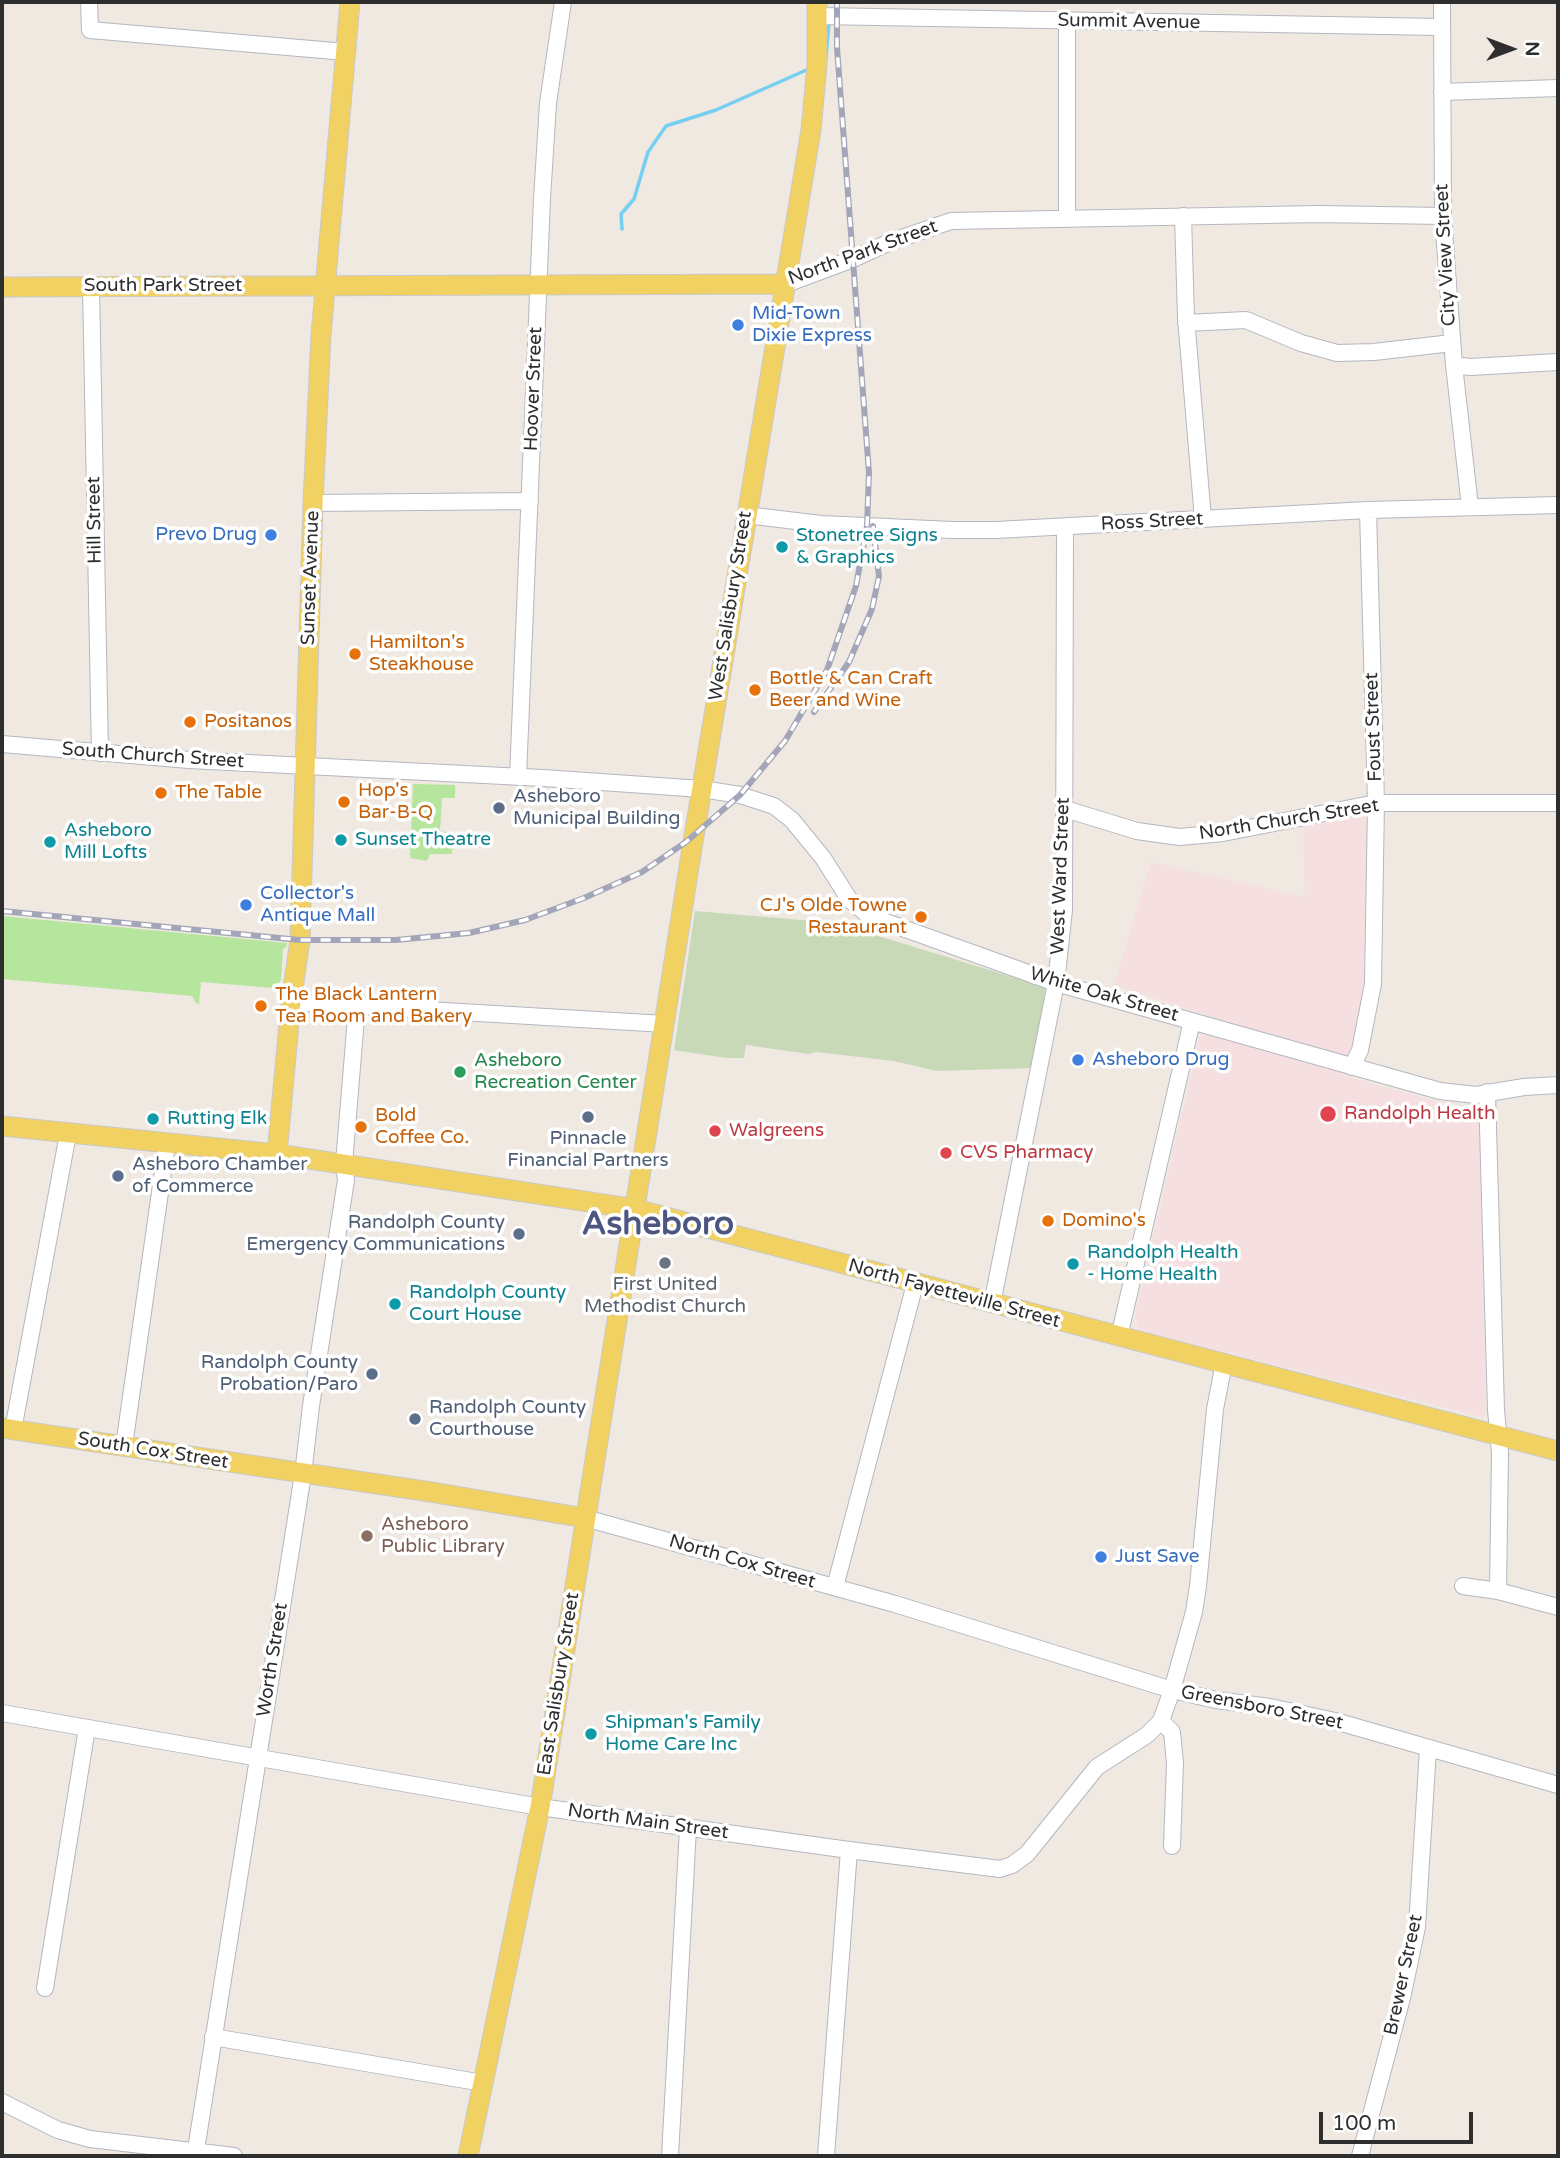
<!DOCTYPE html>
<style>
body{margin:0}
#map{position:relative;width:1560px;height:2158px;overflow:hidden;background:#efe9e1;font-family:"Varela Round",sans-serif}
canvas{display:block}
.frame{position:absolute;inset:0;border:4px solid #2e2e2e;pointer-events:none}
.north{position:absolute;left:1476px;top:14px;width:70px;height:70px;-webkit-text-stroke:5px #fff;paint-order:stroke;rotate:90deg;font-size:19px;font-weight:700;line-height:28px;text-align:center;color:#2e2e2e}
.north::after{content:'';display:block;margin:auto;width:24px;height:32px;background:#2e2e2e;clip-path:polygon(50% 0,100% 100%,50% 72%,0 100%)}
.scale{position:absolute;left:1319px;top:2112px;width:154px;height:32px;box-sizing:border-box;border:4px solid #2e2e2e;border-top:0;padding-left:9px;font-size:21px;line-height:24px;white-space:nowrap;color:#2e2e2e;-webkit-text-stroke:5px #fff;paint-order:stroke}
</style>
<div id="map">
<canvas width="1560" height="2158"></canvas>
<div class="frame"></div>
<div class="north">N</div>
<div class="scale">100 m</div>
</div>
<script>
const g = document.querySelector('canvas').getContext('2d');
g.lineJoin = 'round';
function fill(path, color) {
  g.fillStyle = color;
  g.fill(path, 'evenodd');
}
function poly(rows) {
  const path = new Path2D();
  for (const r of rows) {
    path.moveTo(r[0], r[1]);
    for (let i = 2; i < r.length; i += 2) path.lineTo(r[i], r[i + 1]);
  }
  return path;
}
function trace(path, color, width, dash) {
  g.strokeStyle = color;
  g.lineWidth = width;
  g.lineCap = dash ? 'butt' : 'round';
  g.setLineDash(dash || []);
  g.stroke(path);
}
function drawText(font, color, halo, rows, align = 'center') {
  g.font = font + ' "Varela Round",sans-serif';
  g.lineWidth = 7;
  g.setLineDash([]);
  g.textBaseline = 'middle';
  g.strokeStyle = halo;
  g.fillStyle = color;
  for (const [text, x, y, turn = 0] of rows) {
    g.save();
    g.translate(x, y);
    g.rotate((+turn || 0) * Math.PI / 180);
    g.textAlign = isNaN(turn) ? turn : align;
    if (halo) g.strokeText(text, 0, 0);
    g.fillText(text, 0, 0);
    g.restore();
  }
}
fill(poly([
 [1355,815,1362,816,1367,820,1368,827,1363,993,1354,1038,1342,1075,1470,1111,1477,1116,1480,1124,1486,1411,1482,1417,1139,1330,1135,1316,1205,1015,1114,985,1151,862,1305,897,1303,826]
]), '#f5dfe0');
fill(poly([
 [413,784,455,785,455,798,442,798,440,831,453,833,452,854,430,854,427,861,410,858],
 [2,916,287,943,286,947,283,949,281,980,274,988,201,982,199,1004,196,1003,192,996,2,979]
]), '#b6e59e');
fill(poly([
 [695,911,836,923,1045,987,1044,1013,1034,1068,936,1071,894,1061,816,1052,809,1054,746,1045,744,1058,726,1058,674,1050]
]), '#c8d9b8');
trace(poly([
 [826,58,829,21],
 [622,229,621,214,634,199,648,152,666,126,716,110,811,68]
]), '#75cff0', 3.5);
const minor = poly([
 [89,2,90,30,346,52],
 [1442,2,1443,216,1454,365,1470,507],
 [818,16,1441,27],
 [1067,21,1067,217],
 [1442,92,1558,88],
 [1183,216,1186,318,1203,519],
 [786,284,853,259,890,242,951,221,1318,214,1443,216],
 [91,287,100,753],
 [1186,323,1246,320,1301,343,1337,353,1374,352,1452,343],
 [1454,365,1470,367,1558,362],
 [313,503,530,501],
 [746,515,821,524,952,530,996,530,1368,510,1558,505],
 [2,744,189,760,543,778,702,789,740,795,774,806,792,820,823,858,849,899,869,916,1056,983,1440,1091,1476,1095,1524,1087,1558,1085],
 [518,777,542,199,548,103,563,2],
 [1065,809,1137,831,1180,837,1223,833,1376,803,1558,803],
 [291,1002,665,1024],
 [1352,1067,1360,1050,1373,984,1376,803,1368,510],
 [1487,1092,1496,1410,1500,1453,1498,1591],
 [992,1304,1056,983,1064,910,1065,527],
 [1119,1337,1192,1021],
 [13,1430,68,1134],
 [124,1446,167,1143],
 [585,1518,895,1604,1172,1690,1194,1612,1198,1586,1215,1409,1224,1363],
 [1463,1586,1498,1591,1558,1607],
 [835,1587,915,1284],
 [2,1713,540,1807,849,1850,1000,1869,1012,1865,1027,1854,1097,1767,1147,1735,1161,1721,1172,1690,1216,1700,1270,1707,1335,1721,1558,1785],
 [1161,1721,1172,1732,1175,1763,1172,1846],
 [45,1988,87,1728],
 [213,2037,483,2083],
 [2,2102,58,2130,90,2139,234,2156],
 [195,2156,303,1474,311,1406,346,1180,344,1163,357,1006],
 [670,2156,688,1828],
 [826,2156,849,1850],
 [1360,2156,1402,1998,1417,1927,1428,1749]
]);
const major = poly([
 [2,287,786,284],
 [2,1126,277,1154,635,1209,1558,1451],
 [277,1154,291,1002,300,940,313,503,321,335,350,2],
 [2,1428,431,1492,585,1518],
 [468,2156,540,1807,692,848,811,130,817,65,817,2]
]);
trace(minor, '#b4b7c1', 18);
trace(major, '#c9c9c9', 21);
trace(minor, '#fff', 16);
trace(major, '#f2d163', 19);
const rail = poly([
 [814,712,849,662,872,609,879,576,873,526],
 [2,911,300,940,396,940,469,933,525,920,584,898,642,872,686,842,740,795,785,741,827,670,856,586,867,526,869,473,837,48,837,2]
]);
trace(rail, '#a3a6b8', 6);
trace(rail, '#fff', 3.5, [10]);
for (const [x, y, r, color] of [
 [738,325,7,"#3f7fe0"],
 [271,535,7,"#3f7fe0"],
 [782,547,7,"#0f9aa8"],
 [355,654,7,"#e8710a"],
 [755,690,7,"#e8710a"],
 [190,722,7,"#e8710a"],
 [161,793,7,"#e8710a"],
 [344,802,7,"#e8710a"],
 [499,808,7,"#5c6f8a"],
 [341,840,7,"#0f9aa8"],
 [50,842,7,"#0f9aa8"],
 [246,905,7,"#3f7fe0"],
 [921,917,7,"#e8710a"],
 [261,1006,7,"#e8710a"],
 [1078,1060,7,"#3f7fe0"],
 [460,1072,7,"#2e9e5b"],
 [1328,1114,9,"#e0444e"],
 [588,1117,7,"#5c6f8a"],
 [153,1119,7,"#0f9aa8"],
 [361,1127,7,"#e8710a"],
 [715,1131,7,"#e0444e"],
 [946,1153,7,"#e0444e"],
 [118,1176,7,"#5c6f8a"],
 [1048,1221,7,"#e8710a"],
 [519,1234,7,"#5c6f8a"],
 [665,1263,7,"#6b7280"],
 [1073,1264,7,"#0f9aa8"],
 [395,1304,7,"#0f9aa8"],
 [372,1374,7,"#5c6f8a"],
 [415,1419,7,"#5c6f8a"],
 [367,1536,7,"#8d6e63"],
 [1101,1557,7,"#3f7fe0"],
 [591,1734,7,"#0f9aa8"]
]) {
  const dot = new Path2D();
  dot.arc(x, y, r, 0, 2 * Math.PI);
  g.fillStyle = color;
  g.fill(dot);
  trace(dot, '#fff', 2.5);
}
drawText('19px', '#2e2e2e', '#fff', [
 ["Summit Avenue",1129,22,1],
 ["North Park Street",863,253,-20],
 ["City View Street",1446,255,-93],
 ["South Park Street",163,286],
 ["Hoover Street",534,389,-88],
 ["Hill Street",95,520,-91],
 ["Ross Street",1152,522,-3],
 ["Sunset Avenue",311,578,-88],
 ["West Salisbury Street",731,606,-81],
 ["Foust Street",1374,727,-92],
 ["South Church Street",153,756,4],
 ["North Church Street",1289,820,-9],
 ["West Ward Street",1061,876,-88],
 ["White Oak Street",1104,995,16],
 ["North Fayetteville Street",954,1294,15],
 ["South Cox Street",153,1451,9],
 ["North Cox Street",742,1562,16],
 ["Worth Street",273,1660,-81],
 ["East Salisbury Street",559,1684,-81],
 ["Greensboro Street",1262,1708,11],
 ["North Main Street",648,1822,8],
 ["Brewer Street",1404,1975,-78]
]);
drawText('19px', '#366cbe', '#fff', [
 ["Mid-Town",752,314],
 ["Dixie Express",752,336],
 ["Prevo Drug",257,535,"right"],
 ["Collector's",260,894],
 ["Antique Mall",260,916],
 ["Asheboro Drug",1092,1060],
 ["Just Save",1115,1557]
], 'left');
drawText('19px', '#0d838f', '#fff', [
 ["Stonetree Signs",796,536],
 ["& Graphics",796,558],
 ["Asheboro",64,831],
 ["Mill Lofts",64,853],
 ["Sunset Theatre",355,840],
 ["Rutting Elk",167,1119],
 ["Randolph Health",1087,1253],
 ["- Home Health",1087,1275],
 ["Randolph County",409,1293],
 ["Court House",409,1315],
 ["Shipman's Family",605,1723],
 ["Home Care Inc",605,1745]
], 'left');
drawText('19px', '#c56008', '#fff', [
 ["Hamilton's",369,643],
 ["Steakhouse",369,665],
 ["Bottle & Can Craft",769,679],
 ["Beer and Wine",769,701],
 ["Positanos",204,722],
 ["Hop's",358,791],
 ["Bar-B-Q",358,813],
 ["The Table",175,793],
 ["CJ's Olde Towne",907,906,"right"],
 ["Restaurant",907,928,"right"],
 ["The Black Lantern",275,995],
 ["Tea Room and Bakery",275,1017],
 ["Bold",375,1116],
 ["Coffee Co.",375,1138],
 ["Domino's",1062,1221]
], 'left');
drawText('19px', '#4e5e75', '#fff', [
 ["Asheboro",513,797],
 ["Municipal Building",513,819],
 ["Pinnacle",588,1139,"center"],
 ["Financial Partners",588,1161,"center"],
 ["Asheboro Chamber",132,1165],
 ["of Commerce",132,1187],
 ["Randolph County",505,1223,"right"],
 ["Emergency Communications",505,1245,"right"],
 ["Randolph County",358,1363,"right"],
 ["Probation/Paro",358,1385,"right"],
 ["Randolph County",429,1408],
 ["Courthouse",429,1430]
], 'left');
drawText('19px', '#27864d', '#fff', [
 ["Asheboro",474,1061],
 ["Recreation Center",474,1083]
], 'left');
drawText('19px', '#be3a42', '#fff', [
 ["Randolph Health",1344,1114],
 ["Walgreens",729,1131],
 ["CVS Pharmacy",960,1153]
], 'left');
drawText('19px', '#5b616d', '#fff', [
 ["First United",665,1285],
 ["Methodist Church",665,1307]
]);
drawText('19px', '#785e54', '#fff', [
 ["Asheboro",381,1525],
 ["Public Library",381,1547]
], 'left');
drawText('bold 33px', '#4d5680', '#fff', [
 ["Asheboro",658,1225]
]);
</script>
